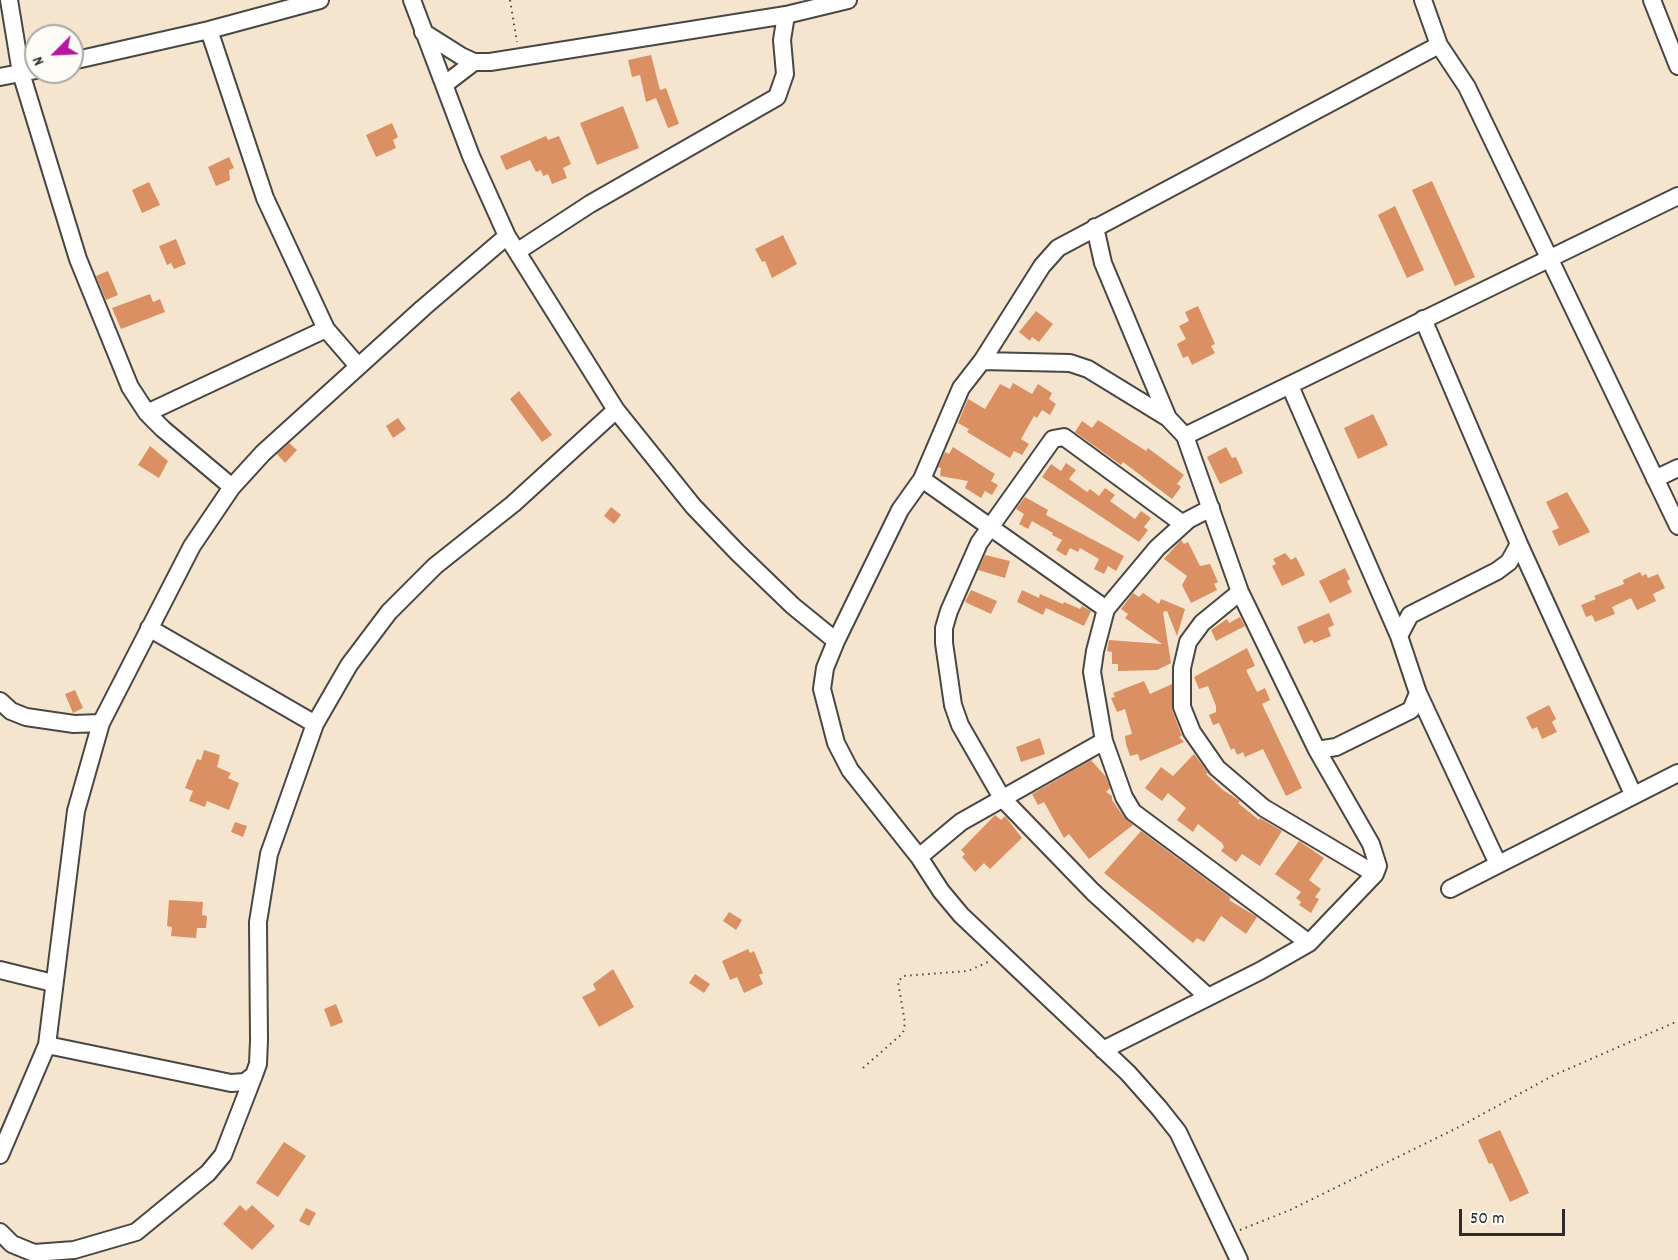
<!DOCTYPE html>
<style>
body{margin:0}
#map{position:relative;width:1678px;height:1260px;overflow:hidden;background:#f6e5ce;font-family:Dekko,sans-serif}
canvas{display:block}
.north{position:absolute;left:24px;top:24px;width:60px;height:60px;box-sizing:border-box;background:#fdfcf7;border:2px solid #a9a8a5;border-radius:50%;rotate:246deg;font-size:16px;font-weight:700;line-height:24px;text-align:center;color:#2b2b2b}
.north::after{content:'';display:block;margin:auto;width:21px;height:27px;background:#b5179e;clip-path:polygon(50% 0,100% 100%,50% 72%,0 100%)}
.scale{position:absolute;left:1459px;top:1209px;width:106px;height:27px;box-sizing:border-box;border:3px solid #2b2b2b;border-top:0;padding-left:8px;font-size:18px;line-height:21px;white-space:nowrap;color:#2b2b2b;-webkit-text-stroke:4px #fdfcf7;paint-order:stroke}
</style>
<div id="map">
<canvas width="1678" height="1260"></canvas>
<div class="north">N</div>
<div class="scale">50 m</div>
</div>
<script>
const g = document.querySelector('canvas').getContext('2d');
g.lineJoin = 'round';
function fill(path, color) {
  g.fillStyle = color;
  g.fill(path, 'evenodd');
}
function poly(rows) {
  const path = new Path2D();
  for (const r of rows) {
    path.moveTo(r[0], r[1]);
    for (let i = 2; i < r.length; i += 2) path.lineTo(r[i], r[i + 1]);
  }
  return path;
}
function trace(path, color, width, dash) {
  g.strokeStyle = color;
  g.lineWidth = width;
  g.lineCap = dash ? 'butt' : 'round';
  g.setLineDash(dash || []);
  g.stroke(path);
}
fill(poly([
 [651,55,660,90,666,88,679,124,668,128,656,98,646,102,640,75,632,77,628,60],
 [623,106,639,148,597,165,580,123],
 [392,123,398,137,393,140,396,148,376,157,366,135],
 [546,136,548,140,559,136,571,164,563,168,567,178,552,184,548,174,543,176,541,170,536,172,530,160,506,170,500,156],
 [229,157,234,168,229,170,230,180,216,186,208,167],
 [1432,181,1475,277,1455,286,1412,190],
 [149,182,160,205,142,213,132,190],
 [1395,206,1424,270,1407,278,1378,215],
 [783,235,797,264,772,278,765,261,762,262,755,249],
 [176,239,186,264,174,269,171,263,167,265,159,246],
 [108,271,118,295,106,300,96,276],
 [150,294,153,302,160,299,165,312,121,329,112,308],
 [1198,306,1215,344,1211,346,1215,353,1192,365,1188,356,1183,358,1177,344,1186,339,1179,326,1189,321,1185,312],
 [1036,311,1053,324,1039,342,1032,337,1030,341,1019,332],
 [1013,383,1032,394,1038,384,1052,393,1049,399,1056,404,1050,415,1042,410,1037,418,1034,416,1021,439,1029,444,1022,455,1014,451,1010,458,967,432,969,429,958,423,968,399,985,409,1000,384,1010,389],
 [519,391,552,435,542,442,510,399],
 [1373,414,1388,445,1358,459,1344,428],
 [398,418,406,429,393,438,386,426],
 [1098,420,1146,451,1148,448,1184,475,1177,484,1181,487,1172,499,1123,462,1121,465,1075,432,1082,421,1092,428],
 [289,443,297,450,285,463,277,454],
 [150,446,168,461,159,478,138,465],
 [953,447,995,474,991,481,998,485,992,495,985,491,981,498,965,488,968,481,940,476,941,468,938,467,945,452,949,454],
 [1226,447,1232,458,1236,457,1243,473,1220,484,1207,457],
 [1066,463,1076,470,1069,479,1087,492,1090,489,1099,496,1105,488,1115,495,1110,501,1135,519,1141,511,1151,518,1144,527,1148,530,1139,542,1042,477,1051,464,1061,471],
 [1567,492,1590,532,1559,546,1552,531,1559,528,1546,502],
 [1025,497,1048,510,1046,515,1124,556,1116,571,1108,566,1104,574,1094,569,1099,559,1080,548,1078,552,1070,548,1066,556,1056,550,1062,540,1052,535,1053,533,1032,521,1028,529,1019,524,1024,514,1016,509],
 [611,507,621,515,614,524,604,516],
 [1181,540,1184,544,1188,542,1200,566,1210,564,1218,582,1214,584,1217,590,1191,603,1182,585,1187,576,1164,559],
 [1285,553,1291,560,1296,557,1305,575,1282,586,1272,566,1276,564,1273,559],
 [985,555,1010,561,1005,578,978,570],
 [1345,568,1350,579,1347,581,1352,592,1330,603,1319,581],
 [1640,572,1642,576,1646,574,1648,578,1658,574,1665,588,1653,594,1656,601,1637,610,1631,598,1612,607,1615,614,1595,622,1592,615,1586,617,1581,605,1596,599,1594,596,1624,584,1623,580],
 [971,590,997,601,991,614,965,602],
 [1022,590,1039,598,1040,594,1063,604,1064,602,1080,609,1082,606,1091,611,1084,626,1046,608,1043,615,1017,602],
 [1133,593,1139,597,1143,593,1159,604,1161,599,1185,609,1177,636,1167,611,1163,612,1171,663,1157,670,1118,671,1118,664,1112,664,1112,652,1107,651,1109,640,1162,644,1125,618,1128,614,1121,609],
 [1329,613,1334,625,1328,628,1331,636,1314,643,1312,640,1304,644,1297,627],
 [1240,617,1245,626,1216,641,1211,630,1227,619,1229,623],
 [1247,648,1255,666,1246,670,1257,692,1265,688,1270,700,1262,704,1302,788,1286,796,1263,749,1245,757,1243,752,1237,755,1234,748,1231,750,1219,723,1213,725,1209,715,1216,712,1216,706,1208,686,1199,689,1194,677],
 [1144,681,1150,694,1172,684,1172,710,1182,736,1179,737,1184,742,1140,761,1138,754,1130,756,1126,744,1125,736,1132,734,1125,709,1117,712,1111,698,1115,697,1113,693],
 [75,690,83,708,73,713,65,694],
 [1549,705,1556,719,1552,722,1557,732,1542,739,1537,727,1532,729,1526,717],
 [1040,738,1045,754,1021,762,1016,747],
 [204,750,220,755,217,767,231,773,228,778,239,783,229,810,207,801,205,807,189,801,193,791,185,788,197,759,201,760],
 [1194,754,1208,773,1206,774,1223,790,1240,801,1238,803,1259,820,1260,818,1282,831,1260,866,1242,854,1236,862,1221,851,1224,847,1222,843,1198,824,1193,832,1177,820,1186,808,1168,793,1162,801,1145,788,1161,767,1173,776],
 [1091,760,1106,777,1110,788,1106,792,1112,796,1112,800,1124,817,1133,825,1089,859,1069,834,1064,838,1044,802,1038,805,1032,794],
 [995,815,1001,820,1005,816,1022,838,990,869,984,863,975,872,962,857,965,854,961,850],
 [235,822,247,826,243,837,231,832],
 [1141,831,1231,898,1229,900,1257,917,1246,934,1221,916,1204,942,1197,938,1193,943,1104,873],
 [1299,841,1324,858,1309,880,1321,889,1315,897,1319,899,1311,913,1299,905,1301,902,1296,898,1301,892,1275,874],
 [169,900,203,902,202,915,207,916,206,928,197,928,196,938,171,936,172,927,167,926],
 [729,912,742,920,736,930,723,921],
 [748,949,750,953,754,951,763,973,759,975,763,984,744,993,737,977,730,980,722,961],
 [613,969,634,1007,599,1027,582,997,596,990,593,984],
 [695,974,710,984,704,993,689,983],
 [336,1004,343,1022,331,1027,324,1009],
 [1500,1130,1529,1193,1510,1202,1492,1163,1489,1164,1478,1140],
 [284,1142,306,1156,278,1197,256,1183],
 [240,1205,246,1211,252,1205,275,1226,252,1250,223,1224],
 [306,1208,316,1213,309,1226,299,1221]
]), '#db9063');
const minor = poly([
 [9,0,21,73,78,259,130,387,147,413,163,429,232,487],
 [412,0,471,156,507,236,616,410,693,506,737,552,793,606,836,641,825,668,822,689,836,743,850,770,919,857,941,891,961,915,1128,1073,1159,1108,1178,1132,1239,1260],
 [1423,0,1439,45,1467,87,1678,526],
 [1652,0,1678,66],
 [209,30,265,198,326,329,358,366],
 [423,32,461,56,474,62,490,62,786,15,848,0],
 [72,61,209,30,320,0],
 [0,77,36,70],
 [444,85,474,62],
 [1095,227,1103,263,1168,418,1185,436,1240,592,1317,750,1371,844,1378,866,1375,874,1309,943,1260,971,1103,1050],
 [518,251,590,204,777,97,785,74,782,40,786,15],
 [1423,319,1519,544,1633,794],
 [982,361,1070,363,1088,369,1168,418],
 [1290,386,1399,636,1418,693,1411,710,1336,747,1317,750],
 [147,413,326,329],
 [1185,436,1678,196],
 [922,479,1106,609],
 [1655,479,1678,468],
 [1211,508,1188,520,1157,548,1106,609,1095,651,1092,672,1104,741,1124,797,1133,812,1309,943],
 [1183,524,1064,437,1053,439,979,543,949,611,944,628,944,643,953,705,960,725,1002,798,1093,892,1207,996],
 [1240,592,1202,623,1188,642,1182,668,1182,707,1192,732,1217,768,1264,808,1375,874],
 [149,628,315,724],
 [1399,636,1410,615,1497,571,1509,562,1519,544],
 [836,641,900,510,922,479,961,388,982,361,1042,266,1058,248,1439,45],
 [1418,693,1498,864],
 [0,701,11,711,26,717,74,724,101,723],
 [919,857,961,822,1104,741],
 [1450,889,1678,773],
 [0,970,53,983],
 [47,1045,231,1083,245,1082,254,1075,258,1064,259,1040,258,922,269,854,315,724,349,665,389,612,435,566,513,504,616,410],
 [0,1155,47,1045,76,811,101,723,192,546,232,487,263,453,423,308,507,236],
 [0,1232,12,1244,34,1253,74,1250,136,1232,208,1173,223,1155,254,1075]
]);
trace(minor, '#494743', 20);
trace(poly([
 [510,0,517,42],
 [863,1068,903,1033,905,1023,898,982,903,976,968,971,988,962],
 [1240,1230,1290,1210,1459,1127,1552,1076,1678,1021]
]), '#494743', 2, [1.5, 4.5]);
trace(minor, '#fff', 16);
</script>
